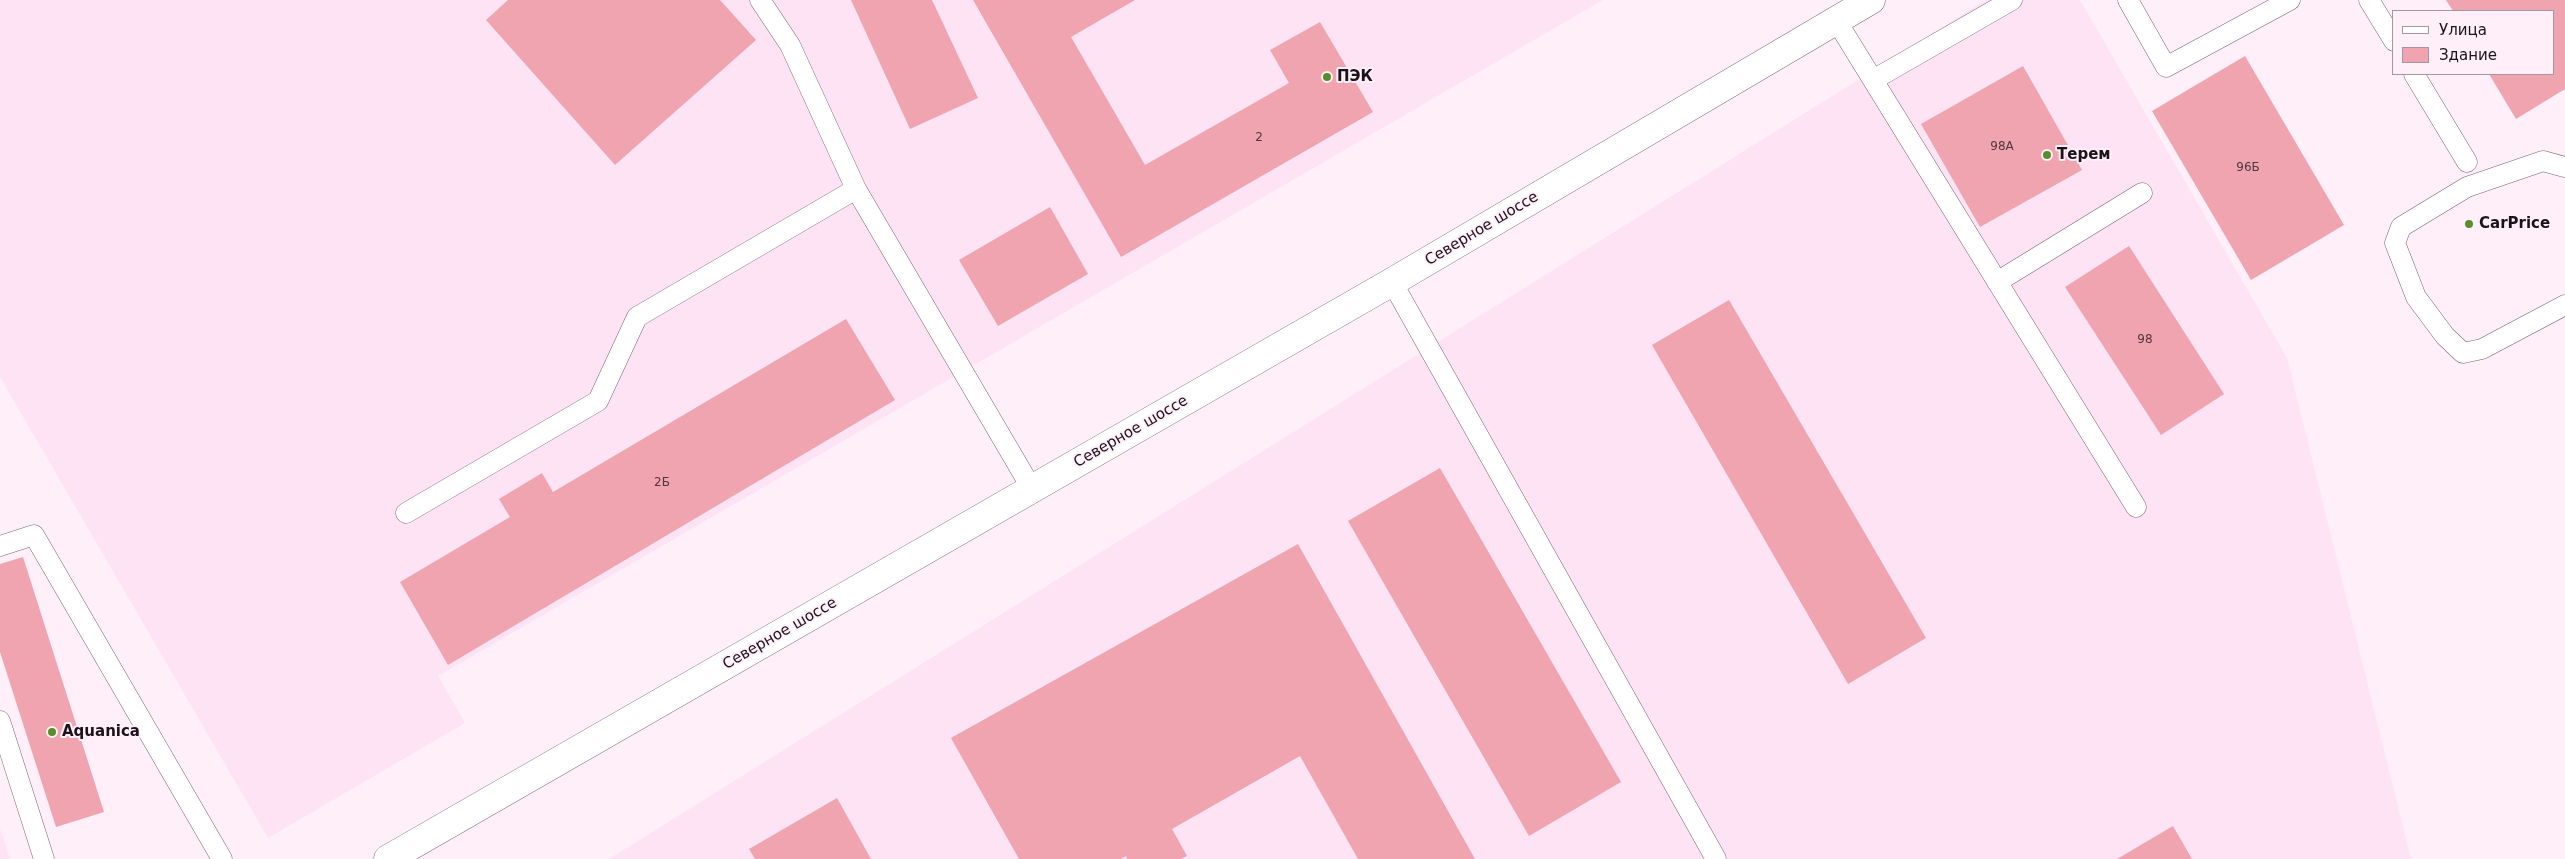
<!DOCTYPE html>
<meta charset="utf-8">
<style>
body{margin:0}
#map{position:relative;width:2565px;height:859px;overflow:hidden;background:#feeff9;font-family:"DejaVu Sans",sans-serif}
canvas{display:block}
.legend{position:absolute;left:2392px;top:10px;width:162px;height:65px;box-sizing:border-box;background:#feeff9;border:1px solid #a4979f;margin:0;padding:6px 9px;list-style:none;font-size:15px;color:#1c1319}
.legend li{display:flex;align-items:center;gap:10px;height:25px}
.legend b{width:25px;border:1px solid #a4979f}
</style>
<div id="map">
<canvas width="2565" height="859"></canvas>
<ul class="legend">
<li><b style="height:6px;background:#fff"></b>Улица</li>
<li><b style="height:14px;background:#efa4af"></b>Здание</li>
</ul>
</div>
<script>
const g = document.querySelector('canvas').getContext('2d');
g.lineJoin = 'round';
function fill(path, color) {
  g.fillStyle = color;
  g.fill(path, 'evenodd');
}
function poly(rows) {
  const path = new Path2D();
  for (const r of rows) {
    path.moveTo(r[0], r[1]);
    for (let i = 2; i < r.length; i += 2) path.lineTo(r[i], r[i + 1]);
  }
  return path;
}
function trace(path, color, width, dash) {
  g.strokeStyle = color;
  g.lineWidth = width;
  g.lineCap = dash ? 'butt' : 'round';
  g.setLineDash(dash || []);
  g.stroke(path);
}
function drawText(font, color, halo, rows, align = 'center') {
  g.font = font + ' "DejaVu Sans",sans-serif';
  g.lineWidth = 4;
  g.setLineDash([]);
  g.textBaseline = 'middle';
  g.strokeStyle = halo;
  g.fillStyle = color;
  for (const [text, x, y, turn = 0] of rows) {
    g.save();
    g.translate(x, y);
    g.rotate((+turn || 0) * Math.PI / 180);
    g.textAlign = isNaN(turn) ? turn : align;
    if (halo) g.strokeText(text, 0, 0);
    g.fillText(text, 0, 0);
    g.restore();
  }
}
fill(poly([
 [0,0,1603,0,438,676,465,723,268,838,0,377],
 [1986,0,2080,0,2287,358,2411,859,609,859],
 [0,829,10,859,0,859]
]), '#fde3f4');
fill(poly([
 [508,0,720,0,756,40,615,165,486,20],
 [851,0,932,0,978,98,910,129],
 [973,0,1135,0,1071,37,1145,165,1289,83,1270,50,1320,22,1373,112,1121,257],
 [2446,0,2565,0,2565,89,2516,119,2489,74,2554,74,2554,11,2453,11],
 [2245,56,2344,225,2251,280,2152,111],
 [2023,66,2082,170,1980,227,1921,124],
 [1050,207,1088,274,998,326,959,260],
 [2129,246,2224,394,2161,435,2065,287],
 [1729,300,1926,638,1848,684,1652,345],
 [846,319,895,400,448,665,400,582,510,517,499,499,542,473,553,492],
 [1440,468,1621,782,1529,836,1348,521],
 [1298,544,1475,859,1358,859,1300,756,1172,829,1187,856,1181,859,1127,859,1126,856,1121,859,1019,859,951,738],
 [23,557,104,812,56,827,0,652,0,564],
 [837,798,871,859,755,859,749,849],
 [2173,826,2192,859,2117,859]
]), '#efa4af');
const lane = poly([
 [760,0,790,45,856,189],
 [2128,0,2166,67,2290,0],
 [2369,0,2394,41],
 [1836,20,2136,507],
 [2414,74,2467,162],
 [1873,80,2012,0],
 [2565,167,2543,161,2467,187,2401,227,2395,243,2416,297,2445,336,2463,353,2482,349,2565,305],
 [1392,282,1716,859],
 [1997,282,2142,193],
 [406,513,598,401,637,317,856,189,1032,489],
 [0,546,34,535,222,859],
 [0,721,44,859]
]);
const secondary = poly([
 [388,859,1392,282,1871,0]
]);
trace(lane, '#7a6473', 21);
trace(secondary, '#7a6473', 29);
trace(lane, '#fff', 20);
trace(secondary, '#fff', 28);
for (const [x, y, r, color] of [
 [1327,77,5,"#578e29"],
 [2047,155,5,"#578e29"],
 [2469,224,5,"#578e29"],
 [52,732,5,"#578e29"]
]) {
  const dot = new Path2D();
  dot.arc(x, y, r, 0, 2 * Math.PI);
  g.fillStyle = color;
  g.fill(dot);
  trace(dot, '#feeff9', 2);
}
drawText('12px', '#51373e', null, [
 ["2",1259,138],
 ["98А",2002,147],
 ["96Б",2248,168],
 ["98",2145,340],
 ["2Б",662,483]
]);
drawText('bold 15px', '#1c1319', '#feeff9', [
 ["ПЭК",1337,77],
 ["Терем",2057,155],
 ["CarPrice",2479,224],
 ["Aquanica",62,732]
], 'left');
drawText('15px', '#1c1319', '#feeff9', [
 ["Северное шоссе",1482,229,-31],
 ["Северное шоссе",1131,432,-30],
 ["Северное шоссе",780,634,-30]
]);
</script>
